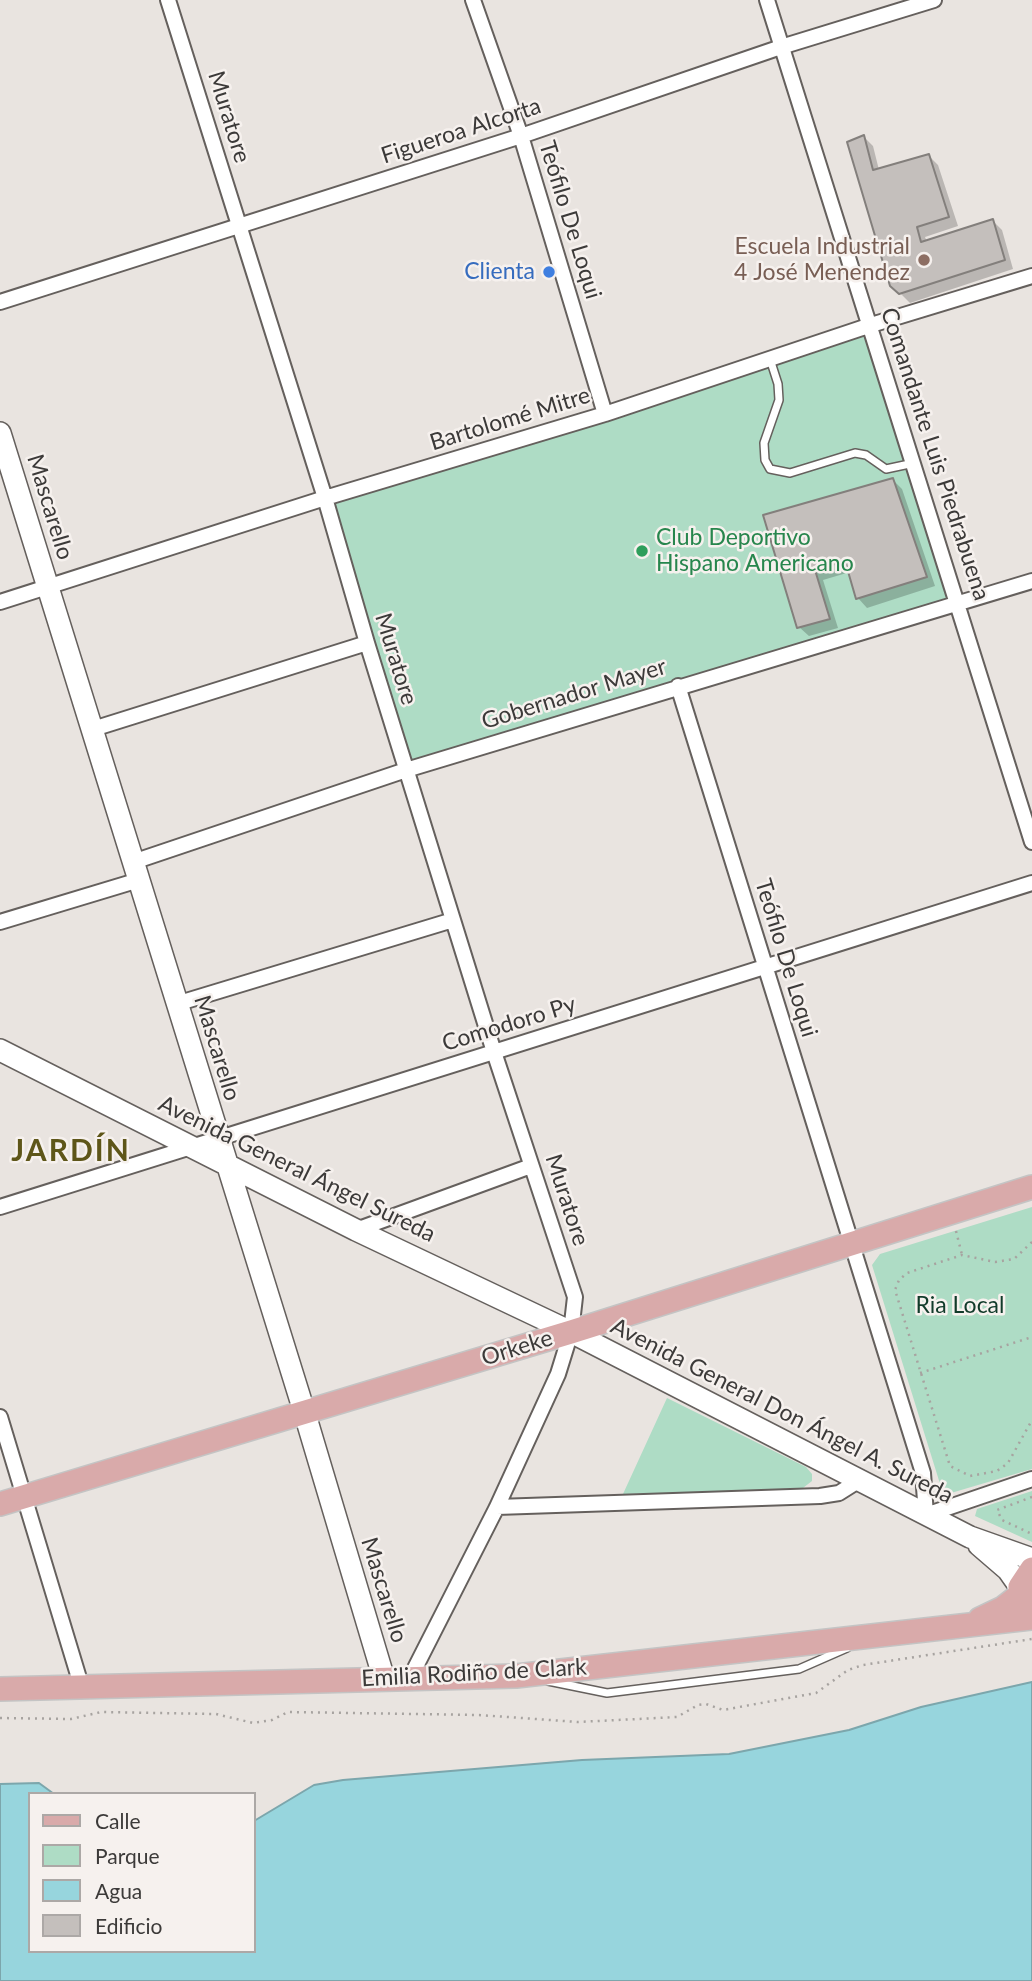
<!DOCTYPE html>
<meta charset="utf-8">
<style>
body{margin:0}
#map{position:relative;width:1032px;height:1981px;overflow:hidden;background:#e9e4e0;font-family:Lato,sans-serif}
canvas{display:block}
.legend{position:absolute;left:28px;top:1792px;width:228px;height:161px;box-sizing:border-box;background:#f6f1ee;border:2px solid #aca8a6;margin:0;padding:9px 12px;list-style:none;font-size:21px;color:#3c3a39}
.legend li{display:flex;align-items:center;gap:14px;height:35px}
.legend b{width:35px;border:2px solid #aca8a6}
</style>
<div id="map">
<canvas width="1032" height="1981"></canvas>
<ul class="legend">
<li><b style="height:9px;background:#d9aaaa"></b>Calle</li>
<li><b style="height:19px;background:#aedcc5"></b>Parque</li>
<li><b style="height:19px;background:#97d5dd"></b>Agua</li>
<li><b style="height:19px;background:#c4bfbc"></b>Edificio</li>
</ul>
</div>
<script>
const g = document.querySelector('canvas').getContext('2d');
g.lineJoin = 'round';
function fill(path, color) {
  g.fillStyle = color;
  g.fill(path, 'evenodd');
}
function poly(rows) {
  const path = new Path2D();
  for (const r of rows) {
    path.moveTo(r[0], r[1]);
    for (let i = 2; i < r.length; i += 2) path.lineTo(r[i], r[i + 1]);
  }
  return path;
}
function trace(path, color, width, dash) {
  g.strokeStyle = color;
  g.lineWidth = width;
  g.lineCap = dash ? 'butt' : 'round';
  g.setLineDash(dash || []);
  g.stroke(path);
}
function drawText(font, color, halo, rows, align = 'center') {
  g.font = font + ' Lato,sans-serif';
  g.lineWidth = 5;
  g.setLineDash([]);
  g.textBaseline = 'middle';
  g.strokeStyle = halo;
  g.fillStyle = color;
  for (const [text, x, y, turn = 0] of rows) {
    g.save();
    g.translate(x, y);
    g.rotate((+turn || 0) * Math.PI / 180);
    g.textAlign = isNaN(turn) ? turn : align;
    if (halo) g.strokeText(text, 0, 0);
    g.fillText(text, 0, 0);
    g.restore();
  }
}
fill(poly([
 [871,325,959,605,406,770,325,498],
 [1032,1207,1032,1469,951,1493,941,1487,872,1265,880,1254],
 [667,1398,806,1467,812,1474,812,1481,799,1491,623,1494],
 [1032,1491,1032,1542,975,1516,977,1509]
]), '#aedcc5');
const water = poly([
 [1032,1682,1032,1981,0,1981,0,1784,39,1783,54,1794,30,1794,30,1951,254,1951,254,1821,314,1785,343,1780,582,1760,729,1754,849,1730,921,1707,1032,1682]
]);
fill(water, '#97d5dd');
trace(water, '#7ca6ac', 2);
fill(poly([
 [864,137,873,146,879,170,929,156,938,165,958,226,925,237,927,242,993,221,1002,230,1013,269,910,303,892,285],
 [893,480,902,489,935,586,867,608,858,598,850,572,823,580,838,628,809,636,799,627,766,516]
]), '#0003');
const building = poly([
 [864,135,873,170,929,154,949,217,917,227,921,242,993,219,1005,260,899,294,890,286,847,142,864,135],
 [893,478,927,577,856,599,845,561,815,570,830,619,797,628,763,515,893,478]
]);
fill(building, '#c4bfbc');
trace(building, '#837f7c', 2);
const lane = poly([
 [770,359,778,384,779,400,764,443,765,460,770,469,790,473,855,453,866,455,886,469,914,463],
 [548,1681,607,1693,799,1669,847,1648]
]);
const street = poly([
 [168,0,325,498,367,643,494,1052,575,1297,571,1332,558,1374,497,1507,410,1678],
 [473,0,521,136,605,414],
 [767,0,1032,842],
 [0,302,521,136,781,47,934,0],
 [0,602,325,498,605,414,871,325,1032,276],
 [678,686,923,1473,926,1515,1032,1479],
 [93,729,367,643],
 [133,862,406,770,1032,581],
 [0,922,139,880],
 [176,1004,453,920],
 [0,1207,1032,883],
 [356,1230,531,1166],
 [0,1417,82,1688],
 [497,1507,820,1496,839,1493,858,1481]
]);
const secondary = poly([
 [0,433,304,1411,384,1679],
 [0,1050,356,1230,571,1332,970,1537,1032,1559],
 [979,1545,1008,1570,1020,1587]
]);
const primary = poly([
 [0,1504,571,1332,1032,1187],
 [1026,1606,1020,1587,1032,1569],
 [980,1619,1003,1608,1021,1594],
 [0,1689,516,1676,1032,1618]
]);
trace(lane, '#65605d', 10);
trace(street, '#65605d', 18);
trace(secondary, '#65605d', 24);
trace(primary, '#c4c4c4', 26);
trace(poly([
 [956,1231,962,1255],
 [1032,1242,1014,1259,995,1262,962,1255,907,1273,899,1280,895,1290,950,1466,970,1476,997,1471,1008,1463,1032,1420],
 [920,1373,1032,1337],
 [1032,1497,997,1510,1002,1520,1032,1534],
 [0,1718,71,1719,101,1712,216,1714,253,1723,272,1720,288,1712,479,1715,578,1722,677,1717,698,1705,706,1704,723,1710,816,1693,848,1670,863,1665,1032,1639]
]), '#a7a3a0', 2.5, [2, 5]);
trace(lane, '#fff', 7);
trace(street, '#fff', 14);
trace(secondary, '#fff', 21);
trace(primary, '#d9aaaa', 23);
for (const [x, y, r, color] of [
 [924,260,7,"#8d6e63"],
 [549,272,7,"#3f7fe0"],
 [642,551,7,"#2e9e5b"]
]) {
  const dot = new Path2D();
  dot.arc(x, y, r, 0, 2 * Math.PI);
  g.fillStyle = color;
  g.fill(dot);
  trace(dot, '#f6f1ee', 2.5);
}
drawText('23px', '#3c3a39', '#f6f1ee', [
 ["Muratore",229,117,73],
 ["Figueroa Alcorta",461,131,-18],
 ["Teófilo De Loqui",570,220,73],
 ["Bartolomé Mitre",510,419,-17],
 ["Comandante Luis Piedrabuena",935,454,72],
 ["Mascarello",50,507,73],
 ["Muratore",396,659,73],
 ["Gobernador Mayer",574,694,-17],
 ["Teófilo De Loqui",786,958,73],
 ["Comodoro Py",509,1024,-17],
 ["Mascarello",217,1048,73],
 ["Avenida General Ángel Sureda",297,1169,26],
 ["Muratore",567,1200,72],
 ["Orkeke",517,1348,-17],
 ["Avenida General Don Ángel A. Sureda",782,1411,27],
 ["Mascarello",384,1590,73],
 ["Emilia Rodiño de Clark",474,1673,-3]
]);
drawText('23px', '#785e54', '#f6f1ee', [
 ["Escuela Industrial",910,247],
 ["4 José Menendez",910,273]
], 'right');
drawText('23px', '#366cbe', '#f6f1ee', [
 ["Clienta",535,272]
], 'right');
drawText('23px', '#27864d', '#f6f1ee', [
 ["Club Deportivo",656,538],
 ["Hispano Americano",656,564]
], 'left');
drawText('23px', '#113b2a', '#f6f1ee', [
 ["Ria Local",960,1306]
]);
g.letterSpacing = '2px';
drawText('bold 30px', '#5e5619', '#f6f1ee', [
 ["JARDÍN",71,1151]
]);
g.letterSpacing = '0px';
</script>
